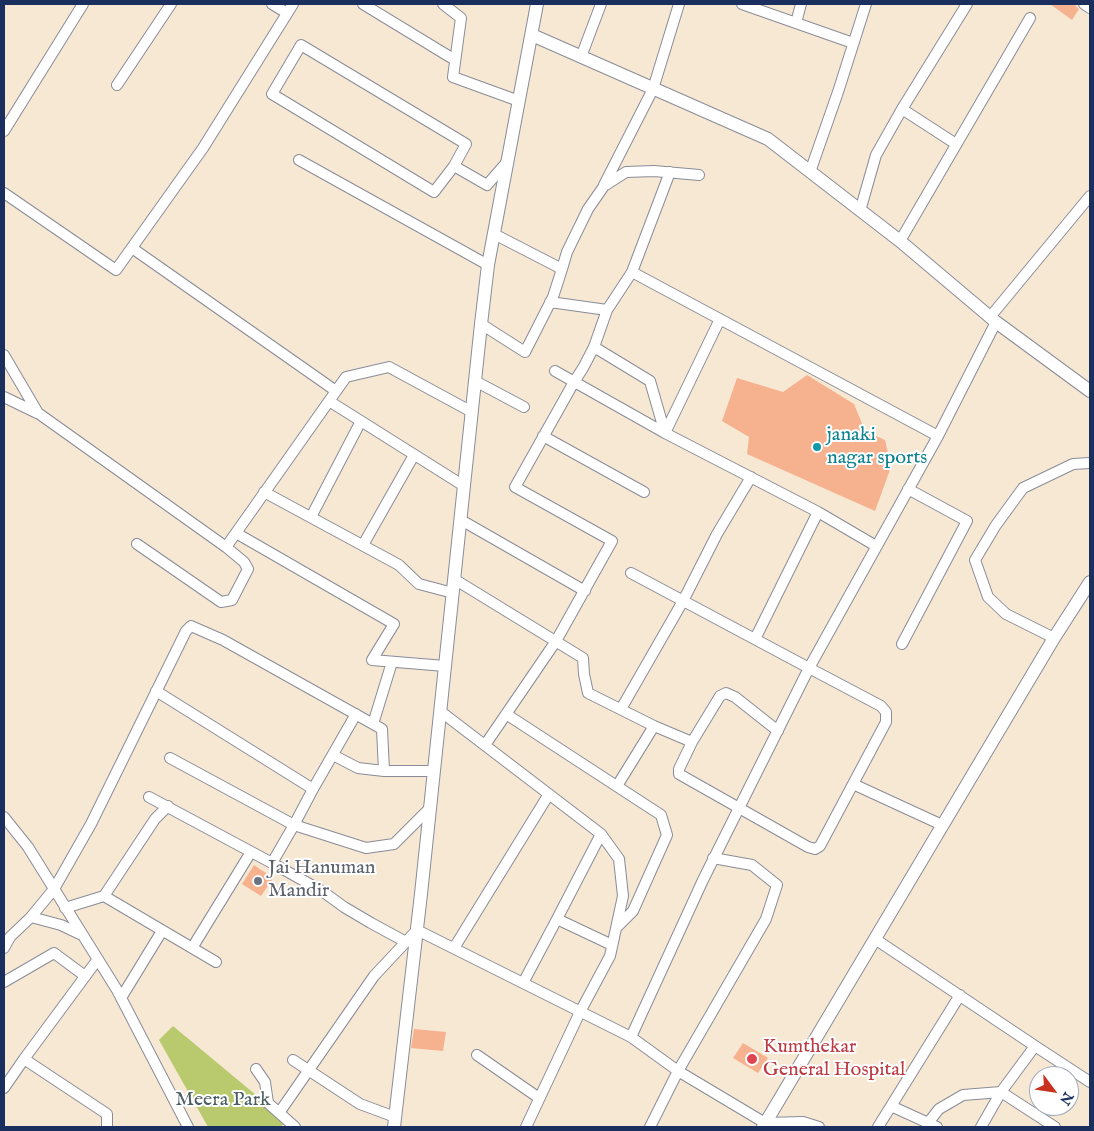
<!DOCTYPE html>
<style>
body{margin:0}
#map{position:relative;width:1094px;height:1131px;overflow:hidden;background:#f7e8d3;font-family:"IM FELL English",serif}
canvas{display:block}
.frame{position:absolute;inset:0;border:5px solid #1b2f5e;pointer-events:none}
.north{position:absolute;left:1029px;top:1066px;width:50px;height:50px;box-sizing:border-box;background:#fff;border:1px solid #a4acbf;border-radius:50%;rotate:121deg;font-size:14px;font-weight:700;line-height:20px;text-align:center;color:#1b2f5e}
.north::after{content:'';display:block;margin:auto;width:18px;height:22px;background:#c8321e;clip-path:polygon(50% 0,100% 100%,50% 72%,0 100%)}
</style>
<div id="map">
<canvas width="1094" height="1131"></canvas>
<div class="frame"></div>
<div class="north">N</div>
</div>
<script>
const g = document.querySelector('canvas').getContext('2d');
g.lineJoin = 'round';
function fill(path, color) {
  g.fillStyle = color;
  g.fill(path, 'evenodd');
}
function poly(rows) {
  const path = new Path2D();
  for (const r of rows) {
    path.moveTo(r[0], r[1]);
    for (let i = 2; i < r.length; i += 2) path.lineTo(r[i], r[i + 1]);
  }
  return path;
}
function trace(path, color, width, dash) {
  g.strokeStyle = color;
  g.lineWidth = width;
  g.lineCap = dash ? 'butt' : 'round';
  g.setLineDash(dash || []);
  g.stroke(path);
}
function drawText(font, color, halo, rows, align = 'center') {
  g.font = font + ' "IM FELL English",serif';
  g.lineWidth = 4;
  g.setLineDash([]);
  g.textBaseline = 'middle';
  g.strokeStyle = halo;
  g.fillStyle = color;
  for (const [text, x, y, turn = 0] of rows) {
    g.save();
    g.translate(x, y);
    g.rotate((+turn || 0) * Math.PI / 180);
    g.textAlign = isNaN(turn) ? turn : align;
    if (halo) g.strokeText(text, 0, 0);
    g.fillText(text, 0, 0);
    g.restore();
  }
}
fill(poly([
 [173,1026,286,1120,281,1127,208,1127,159,1040]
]), '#b8ca6d');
fill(poly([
 [1050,4,1074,4,1079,9,1072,20],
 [807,375,854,404,865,431,885,440,891,467,875,511,747,454,749,437,722,421,737,378,783,392],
 [254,865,273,878,261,896,242,884],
 [414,1029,446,1032,443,1051,411,1048],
 [743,1043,768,1058,758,1073,733,1058]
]), '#f6b18f');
const minor = poly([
 [272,4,287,13],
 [363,4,455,60],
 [443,4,461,18,453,77,519,101],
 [742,4,853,43],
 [1084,4,1090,8],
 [796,23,801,4],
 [581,57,601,4],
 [117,85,171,4],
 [902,109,956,144],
 [4,131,83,4],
 [299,160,488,265],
 [454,166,434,192,272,94,301,45,466,144,454,166,487,185,507,162],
 [670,172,632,272,938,436],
 [810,172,838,92,866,4],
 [604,185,653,89,679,4],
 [4,193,116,270,203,148,293,4],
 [860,211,876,155,902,109,967,4],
 [494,234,562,269,567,252,588,209,604,186,626,172,654,171,699,175],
 [900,241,1030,18],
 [132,248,336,391],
 [550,302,607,310,594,347,650,381,665,433],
 [607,310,632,272],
 [990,317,1090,196],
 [481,324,525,352,553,297,562,269],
 [4,355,38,413,226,547,346,377,389,367,472,412],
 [555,371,665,433,818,512],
 [475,381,524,407],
 [4,397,37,413],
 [329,401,464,486],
 [665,433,720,319],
 [543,436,644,492],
 [264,492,399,565,419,584,453,593],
 [311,517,361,421],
 [461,520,585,591],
 [236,533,394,624,372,660,445,666],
 [137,544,221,602,232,600,248,569,244,562,226,547],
 [363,545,414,455],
 [454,579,583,658,584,674,588,693,654,726,692,742,720,696,726,693,735,697,778,731],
 [1054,638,1006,614,988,597,975,560,996,525,1023,488,1073,464,1090,463],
 [755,639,818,512,876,546],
 [902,644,967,521,908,489],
 [156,691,313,789,356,714],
 [621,709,683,601,717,534,751,477],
 [440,711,601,834,619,859,623,896,610,956,580,1012,526,1127],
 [506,714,661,815,667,835,633,911,617,927],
 [373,724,392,662],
 [692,742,679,769,679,774,808,847,815,849,820,846,886,722,886,712,881,706,809,668,938,436,996,322],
 [485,745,556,641,612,541,515,487,574,382,583,368,594,347],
 [333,755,358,768,384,771],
 [170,758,294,825,313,789],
 [853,784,942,825],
 [617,786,654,726],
 [149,797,272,863,294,825,366,848,394,844,430,808],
 [4,817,28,847,117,990,188,1127],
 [272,863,322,891,344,907,371,923,406,942],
 [104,896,216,962],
 [65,908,104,896,155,819,168,806],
 [31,917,54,889,91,824,186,631,191,626,223,640,382,729,384,771,434,771],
 [557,919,601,834],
 [875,939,1035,1046],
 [4,948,10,937,31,917,61,925,82,935],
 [192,948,251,852],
 [454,948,549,794],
 [4,982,54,953,85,976],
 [523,983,557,919,612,945],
 [121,998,162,931],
 [631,1037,678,1071,765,1123,803,1122,819,1127],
 [477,1055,539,1098],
 [24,1059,107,1114,107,1127],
 [293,1060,360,1104,395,1117],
 [256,1069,265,1082,268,1103,295,1127],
 [4,1088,24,1059,98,959],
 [891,1106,937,1127],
 [279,1113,374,976,417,930,631,1037,703,880,809,668,631,573],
 [928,1123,939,1109,963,1095,1001,1092],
 [650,1127,678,1071,766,919,777,885,752,865,713,858],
 [878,1127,960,995],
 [981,1127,1001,1092],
 [1055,1127,1001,1092,1035,1046,1090,1082]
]);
const tertiary = poly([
 [532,35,768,139,900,241,996,322,1090,391],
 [394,1127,421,894,481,324,488,265,537,4],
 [763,1127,1054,638,1090,582]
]);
trace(minor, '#898c98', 12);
trace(tertiary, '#898c98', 14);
trace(minor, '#fff', 10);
trace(tertiary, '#fff', 12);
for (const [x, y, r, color] of [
 [817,447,5,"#0f9aa8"],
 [258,881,5,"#6b7280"],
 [752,1059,6,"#e0444e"]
]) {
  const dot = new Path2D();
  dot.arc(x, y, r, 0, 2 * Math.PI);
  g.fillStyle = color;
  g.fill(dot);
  trace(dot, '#fff', 2);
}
drawText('20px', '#0d838f', '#fff', [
 ["janaki",827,436],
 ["nagar sports",827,459]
], 'left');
drawText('20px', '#5b616d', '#fff', [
 ["Jai Hanuman",268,869],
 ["Mandir",268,892]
], 'left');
drawText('20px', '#be3a42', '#fff', [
 ["Kumthekar",763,1048],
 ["General Hospital",763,1071]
], 'left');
drawText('20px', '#4a5e62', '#fff', [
 ["Meera Park",223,1101]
]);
</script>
